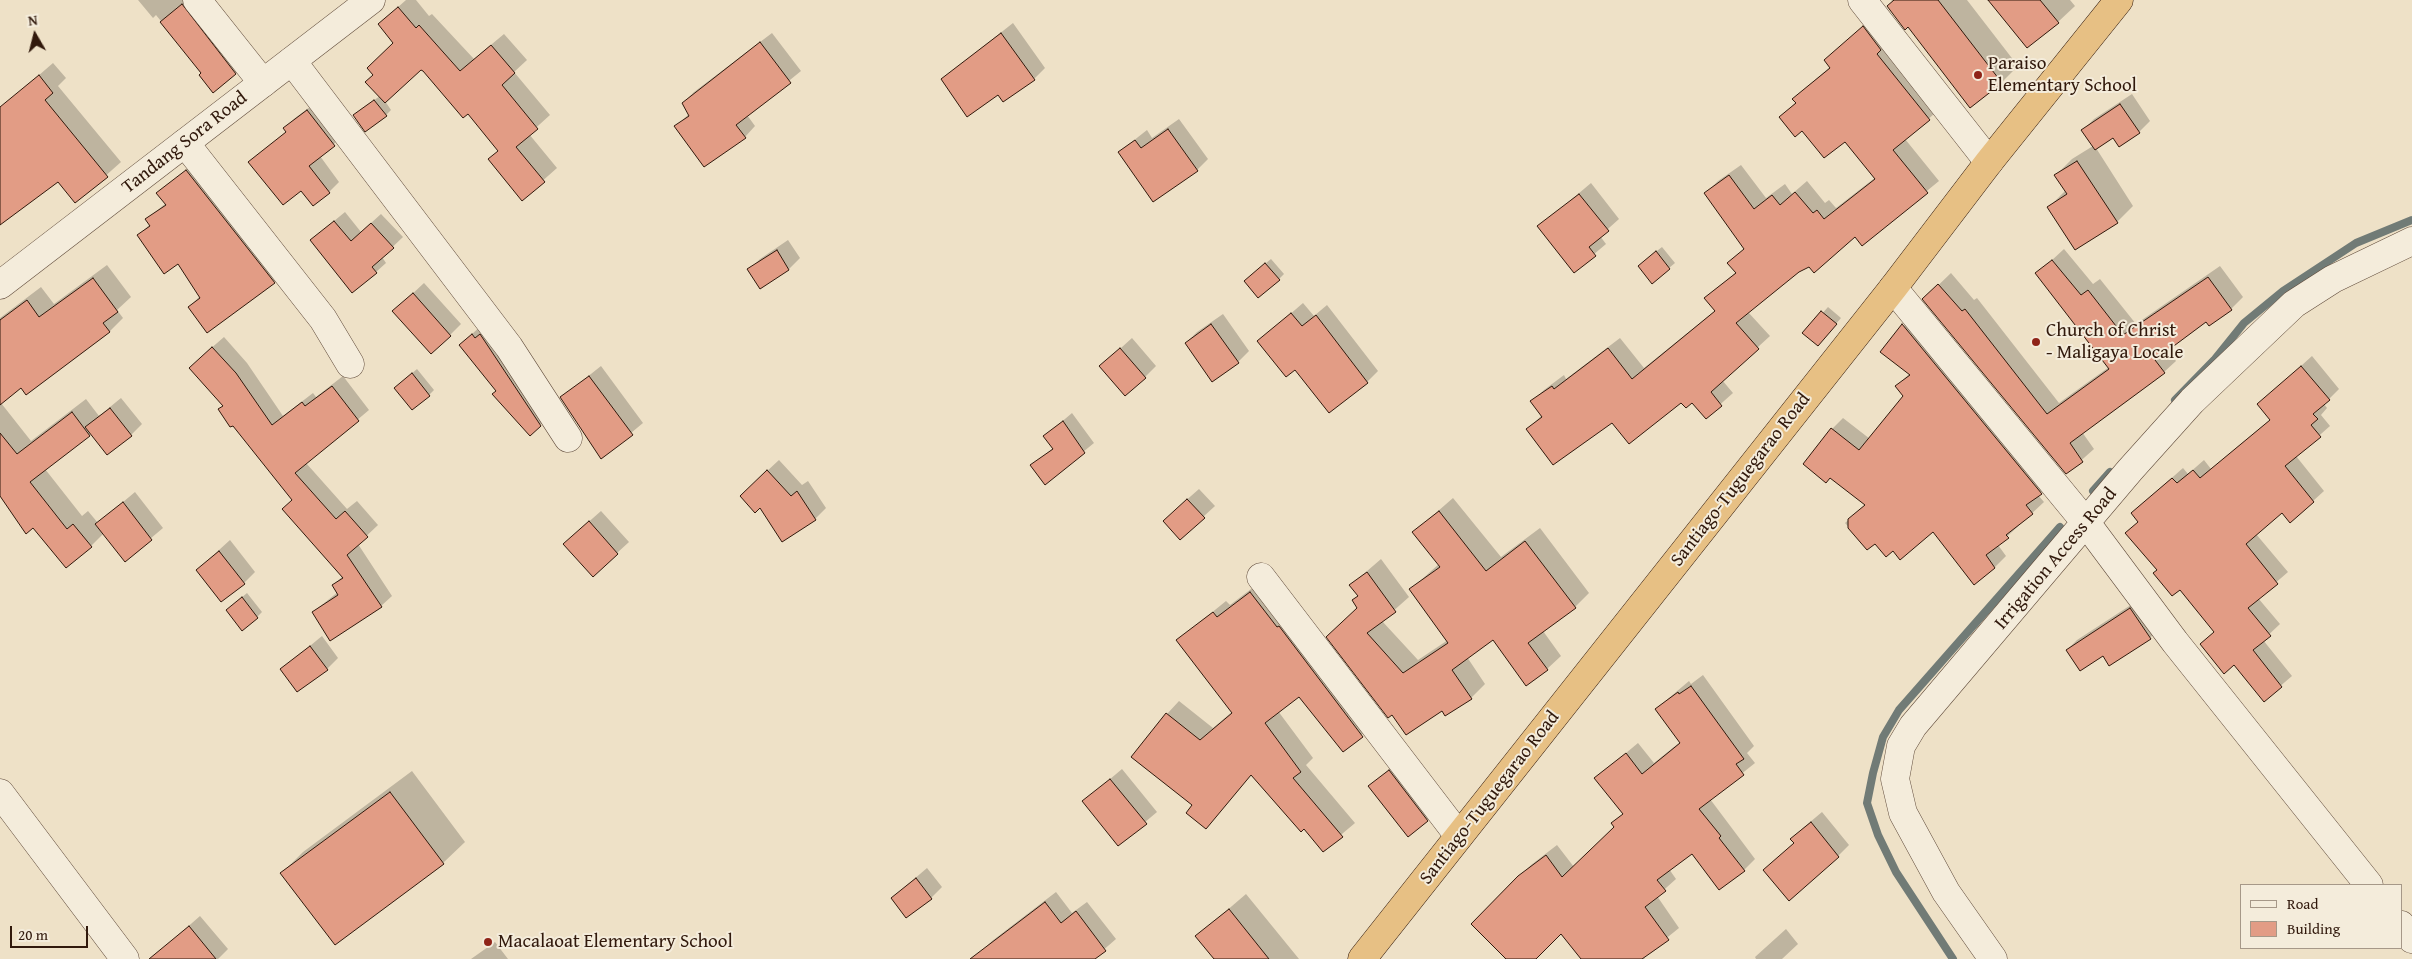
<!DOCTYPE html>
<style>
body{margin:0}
#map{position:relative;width:2412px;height:959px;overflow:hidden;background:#eee1c7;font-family:"Gentium Book Plus",serif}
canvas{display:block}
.legend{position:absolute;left:2240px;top:884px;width:162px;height:65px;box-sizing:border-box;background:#f4ecdb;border:1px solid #a69888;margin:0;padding:6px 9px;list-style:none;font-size:15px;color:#31190c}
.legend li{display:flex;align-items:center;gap:10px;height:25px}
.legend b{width:25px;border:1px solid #a69888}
.north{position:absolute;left:10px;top:10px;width:50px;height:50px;-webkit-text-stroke:4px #f4ecdb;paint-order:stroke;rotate:352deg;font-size:14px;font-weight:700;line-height:20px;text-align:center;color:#31190c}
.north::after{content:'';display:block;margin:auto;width:18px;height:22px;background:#31190c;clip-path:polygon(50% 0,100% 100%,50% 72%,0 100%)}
.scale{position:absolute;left:10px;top:926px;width:78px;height:22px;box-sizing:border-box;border:2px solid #31190c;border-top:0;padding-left:6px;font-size:15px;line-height:18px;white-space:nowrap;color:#31190c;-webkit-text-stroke:4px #f4ecdb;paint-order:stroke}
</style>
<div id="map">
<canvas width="2412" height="959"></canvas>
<ul class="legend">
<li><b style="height:6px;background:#f4ecdb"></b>Road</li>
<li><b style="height:14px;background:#e29c85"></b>Building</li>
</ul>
<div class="north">N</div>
<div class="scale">20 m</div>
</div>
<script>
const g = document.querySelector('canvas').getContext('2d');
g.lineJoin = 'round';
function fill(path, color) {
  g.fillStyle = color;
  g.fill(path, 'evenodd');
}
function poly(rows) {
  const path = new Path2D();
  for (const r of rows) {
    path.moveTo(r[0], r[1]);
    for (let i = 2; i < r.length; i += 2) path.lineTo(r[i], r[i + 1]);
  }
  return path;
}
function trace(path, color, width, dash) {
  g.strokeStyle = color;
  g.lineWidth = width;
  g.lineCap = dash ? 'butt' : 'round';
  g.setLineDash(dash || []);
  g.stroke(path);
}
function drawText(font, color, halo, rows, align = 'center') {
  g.font = font + ' "Gentium Book Plus",serif';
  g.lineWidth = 4;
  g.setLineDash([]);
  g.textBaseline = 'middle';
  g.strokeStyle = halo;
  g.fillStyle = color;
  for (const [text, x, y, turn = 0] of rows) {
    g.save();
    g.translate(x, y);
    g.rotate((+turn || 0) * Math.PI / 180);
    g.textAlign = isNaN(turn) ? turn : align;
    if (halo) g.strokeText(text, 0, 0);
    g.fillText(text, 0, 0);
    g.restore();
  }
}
fill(poly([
 [138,0,198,0,246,63,235,74,203,73,156,15,153,18],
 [406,0,416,0,429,16,432,14,474,59,504,34,527,60,514,72,550,115,529,134,557,168,522,199,499,150,468,112,424,70,420,69,385,101,391,110,386,115,360,110,380,96,374,74,394,43,379,24],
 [1891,0,1967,0,2018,66,2001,83],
 [1990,0,2070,0,2075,6,2058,22],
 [1875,16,1941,108,1905,139,1939,181,1862,244,1855,235,1799,271,1748,312,1770,336,1722,380,1733,393,1706,417,1693,401,1681,401,1612,421,1528,429,1542,415,1532,401,1544,390,1564,375,1566,379,1620,338,1644,368,1716,310,1706,298,1736,272,1729,263,1745,248,1706,193,1718,181,1741,165,1766,198,1785,184,1792,194,1807,181,1825,203,1829,200,1836,208,1876,177,1845,140,1802,129,1781,117,1796,102,1793,99,1831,66,1825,60],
 [1013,23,1045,68,1034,79,999,93,942,79],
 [772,33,801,71,747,115,755,126,745,137,676,126,689,114,683,103,694,92],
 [53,63,66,78,58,86,121,162,76,202,58,180,0,224,0,109],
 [2132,94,2150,121,2139,132,2114,136,2096,148,2133,206,2117,222,2048,208,2066,190,2056,175,2072,159,2093,146,2083,130,2094,119],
 [318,101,344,135,320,156,339,182,329,192,302,189,250,162,287,131,285,128,295,118],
 [1179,119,1208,159,1197,170,1119,152,1147,130,1152,138],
 [198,160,285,271,274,282,189,307,200,296,178,262,139,235,150,224,147,219,166,203,158,193],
 [1591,183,1619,219,1600,236,1606,244,1574,271,1539,227],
 [345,212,361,232,381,214,403,237,382,257,386,263,376,272,311,240],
 [788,240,800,258,789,269,760,287,749,270,760,259],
 [1662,247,1675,263,1652,282,1644,261],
 [2064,249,2093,284,2100,279,2136,324,2220,266,2243,297,2231,309,2206,320,2167,349,2176,361,2164,372,2082,432,2094,449,2067,473,1924,299,1951,273,1974,300,1977,298,2059,403,2109,367,2037,274],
 [1271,259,1284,274,1279,279,1250,276],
 [107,265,131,297,117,310,123,318,109,332,21,387,1,403,31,441,86,399,99,416,121,398,142,424,131,435,92,433,45,469,82,516,88,511,98,523,135,492,163,528,125,560,104,533,91,546,34,526,26,532,0,494,0,318,41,287,54,304],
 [424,283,461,324,450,335,394,311],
 [1303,303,1314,316,1327,305,1378,371,1367,382,1295,368,1259,341],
 [1828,307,1841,318,1823,339,1804,334],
 [1915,313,2052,481,2038,495,2044,502,1998,545,2006,556,1995,567,1934,530,1893,549,1875,542,1867,548,1845,523,1866,504,1832,429,1843,418,1870,439,1905,396,1897,386,1910,373,1882,352],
 [1223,314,1249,351,1238,362,1186,343,1197,332],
 [483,324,552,414,530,434,460,345],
 [224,337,247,363,283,416,313,393,316,397,343,376,369,410,306,463,347,509,357,501,378,525,358,544,392,596,381,606,313,612,338,592,333,585,343,576,293,499,224,405,201,357],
 [1132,338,1156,366,1145,377,1101,366],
 [2312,356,2339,389,2324,404,2327,408,2321,415,2330,426,2296,456,2324,491,2313,501,2282,512,2256,534,2288,572,2258,598,2280,624,2263,640,2292,676,2264,700,2234,664,2201,644,2215,631,2180,588,2158,570,2127,533,2139,521,2132,513,2183,468,2188,474,2204,460,2211,469,2271,419,2259,404],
 [601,366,643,423,602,457,562,397],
 [417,369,434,390,429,395,395,388],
 [1072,413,1094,443,1045,483,1032,465,1053,448,1045,436],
 [779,460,802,485,808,481,826,508,815,519,752,485],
 [1199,489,1215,506,1180,538,1175,510],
 [1453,498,1501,557,1540,528,1589,593,1575,607,1543,631,1561,656,1547,669,1493,638,1467,657,1485,684,1471,698,1446,714,1443,709,1392,713,1359,607,1354,600,1358,595,1351,585,1381,559,1409,597,1382,621,1418,660,1448,640,1411,589,1439,564,1414,532],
 [601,511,629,542,593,575,576,533],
 [230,540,255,572,244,583,197,570],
 [1263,580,1375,723,1343,751,1300,695,1278,711,1313,758,1306,765,1355,823,1323,850,1304,827,1252,774,1206,828,1193,805,1167,714,1179,701,1213,728,1233,711,1178,640,1226,601,1230,605],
 [247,593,262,612,257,617,227,610],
 [2140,599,2159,628,2150,638,2103,654,2067,650,2077,640],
 [322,636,338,658,327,669,282,669],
 [1703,675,1754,746,1747,753,1755,763,1710,799,1755,859,1744,870,1692,852,1669,869,1676,879,1657,896,1679,928,1643,957,1645,959,1582,959,1561,932,1534,959,1504,959,1506,957,1473,924,1531,865,1557,845,1574,867,1616,827,1613,823,1624,813,1596,778,1638,743,1654,763,1680,742,1656,709,1689,681,1691,684],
 [1400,760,1438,810,1427,820,1370,786],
 [1122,769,1157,812,1119,844,1084,801],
 [412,771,465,842,443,863,335,943,282,873,303,852],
 [1822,812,1849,845,1838,856,1764,870,1795,842,1792,839,1803,828],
 [927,868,942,887,931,898,892,898],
 [1056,892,1072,913,1087,902,1116,939,1093,959,986,959,981,952,992,941],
 [1246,894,1299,959,1216,959,1197,936],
 [200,916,228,949,218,959,151,959],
 [1786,929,1798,944,1782,959,1756,959,1755,957],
 [495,942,508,959,471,959]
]), '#0003');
trace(poly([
 [2175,400,2215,359,2244,323,2283,291,2356,243,2412,220],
 [2093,491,2110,472],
 [1953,959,1896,872,1878,835,1867,803,1873,773,1883,737,1899,710,2060,527]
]), '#717b76', 8);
const building = poly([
 [1894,0,1938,0,2002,83,1970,108,1908,27,1905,30,1887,6,1894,0],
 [1988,0,2040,0,2059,23,2027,48,1988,0],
 [182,4,236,74,213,93,199,75,201,73,160,22,182,4],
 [398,7,416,28,419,25,460,71,491,45,515,73,502,85,538,129,516,147,545,182,522,201,488,159,498,151,468,114,463,118,423,71,421,70,385,103,365,82,373,75,367,68,393,43,378,24,398,7],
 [1863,26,1881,50,1877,54,1930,120,1893,150,1928,193,1862,246,1855,237,1814,273,1809,267,1799,272,1736,323,1759,349,1711,392,1722,406,1706,419,1692,403,1686,408,1681,403,1629,444,1612,423,1553,465,1526,429,1542,417,1530,401,1552,386,1554,389,1608,348,1632,379,1715,311,1704,298,1736,273,1727,263,1744,249,1704,193,1729,175,1754,209,1772,195,1780,205,1795,192,1813,213,1817,210,1824,219,1875,179,1845,142,1824,158,1802,131,1795,137,1779,117,1796,103,1792,99,1830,68,1824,60,1863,26],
 [1001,33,1035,80,1003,102,998,95,967,117,941,79,1001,33],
 [760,42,791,83,736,125,746,138,704,167,674,126,689,116,682,103,760,42],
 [39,75,53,93,45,100,108,177,75,203,58,182,0,225,0,107,39,75],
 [374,100,387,116,365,132,353,115,374,100],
 [2120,104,2140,133,2119,147,2113,138,2095,150,2081,130,2120,104],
 [307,110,335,146,309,166,330,193,313,206,301,191,283,205,248,162,286,132,283,128,307,110],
 [1168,129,1198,171,1153,202,1118,152,1135,140,1141,148,1168,129],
 [2077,161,2118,223,2075,250,2047,207,2067,194,2054,175,2077,161],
 [186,170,275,283,207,333,188,307,200,298,178,264,164,274,137,235,150,226,145,219,166,205,156,193,186,170],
 [1579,194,1609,231,1589,247,1596,256,1574,273,1537,226,1579,194],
 [334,221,351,241,371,223,394,248,372,267,377,273,352,293,310,240,334,221],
 [777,250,789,270,760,289,747,269,777,250],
 [1656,251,1670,269,1652,284,1638,266,1656,251],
 [2052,260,2081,295,2088,290,2123,335,2208,277,2232,310,2209,326,2206,322,2155,360,2165,373,2070,443,2083,462,2066,474,1922,299,1938,284,1962,311,1965,309,2047,414,2109,369,2035,273,2052,260],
 [1265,263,1280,280,1258,298,1244,281,1265,263],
 [93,278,118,312,103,323,110,332,26,395,21,388,0,405,0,320,27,300,39,317,93,278],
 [413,293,451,336,431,354,392,311,413,293],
 [1821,311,1837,324,1818,346,1802,333,1821,311],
 [1291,313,1302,326,1316,315,1368,383,1329,413,1295,370,1286,377,1257,341,1291,313],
 [1211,324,1239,363,1212,382,1185,343,1211,324],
 [1902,324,2042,494,2026,505,2033,514,2006,535,2009,538,1986,555,1995,568,1974,585,1933,532,1900,560,1893,551,1886,557,1875,544,1867,550,1848,528,1848,519,1865,505,1830,478,1826,483,1803,464,1831,428,1859,450,1903,396,1895,386,1910,375,1880,352,1902,324],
 [472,334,475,338,480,334,541,426,530,436,492,394,496,391,459,345,472,334],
 [212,347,236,373,272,425,302,402,305,406,332,386,359,421,295,473,336,519,345,511,368,537,347,555,382,607,330,641,312,612,338,595,332,585,343,578,282,509,292,500,233,426,230,427,218,409,223,406,189,368,212,347],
 [1120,348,1146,378,1125,396,1099,366,1120,348],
 [2301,366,2330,400,2313,414,2318,419,2311,425,2321,437,2285,466,2314,502,2290,523,2282,513,2246,544,2278,584,2248,608,2271,636,2253,650,2282,687,2264,702,2234,665,2224,674,2200,644,2214,632,2180,590,2172,596,2153,573,2157,570,2125,533,2138,522,2131,513,2172,478,2177,483,2193,470,2200,478,2270,420,2257,404,2301,366],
 [412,373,430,396,412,410,394,388,412,373],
 [589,376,633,435,601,459,560,397,589,376],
 [110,408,132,436,107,455,85,427,110,408],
 [72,412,90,436,30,482,67,529,73,524,92,547,66,568,33,528,26,534,0,496,0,433,17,454,72,412],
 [1063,421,1085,453,1045,485,1030,465,1053,449,1043,436,1063,421],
 [767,470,791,496,797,491,816,520,782,542,760,508,755,513,740,496,767,470],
 [1187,499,1205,518,1180,540,1163,521,1187,499],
 [123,502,152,540,125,562,95,524,123,502],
 [1439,511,1486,571,1525,541,1576,608,1528,643,1548,670,1526,686,1493,640,1452,670,1472,699,1445,716,1442,711,1406,735,1392,715,1388,718,1326,637,1357,608,1352,600,1358,596,1349,585,1367,572,1396,612,1367,633,1403,673,1448,643,1409,589,1440,567,1412,532,1439,511],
 [589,521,618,554,593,577,563,544,589,521],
 [219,551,245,584,221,602,196,570,219,551],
 [1250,592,1277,627,1279,626,1363,737,1343,752,1299,697,1265,723,1301,772,1293,778,1343,837,1323,852,1304,829,1301,832,1251,775,1206,829,1186,813,1192,805,1131,757,1166,713,1200,740,1232,713,1176,640,1213,612,1217,617,1250,592],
 [242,597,258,618,242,631,226,610,242,597],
 [2130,608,2151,639,2109,666,2103,656,2080,671,2066,650,2130,608],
 [310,646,328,670,297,692,280,669,310,646],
 [1691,686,1744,759,1736,764,1744,775,1699,809,1721,836,1719,838,1745,871,1719,890,1692,854,1657,880,1666,891,1645,907,1669,940,1642,959,1581,959,1561,934,1536,959,1506,959,1471,924,1518,876,1546,855,1562,877,1614,827,1611,823,1623,814,1594,778,1626,753,1642,774,1680,743,1655,709,1678,692,1679,694,1691,686],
 [1389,770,1428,821,1408,837,1368,786,1389,770],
 [1110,779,1147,824,1118,846,1082,801,1110,779],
 [390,792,444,864,335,945,280,873,390,792],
 [1811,822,1839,857,1789,901,1763,870,1794,843,1790,839,1811,822],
 [916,878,932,899,906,918,891,898,916,878],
 [1045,902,1061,923,1076,911,1106,951,1095,959,970,959,1045,902],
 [1229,909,1269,959,1214,959,1195,936,1229,909],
 [189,926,216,959,149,959,189,926]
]);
fill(building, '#e29c85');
trace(building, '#31190c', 1);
const minor = poly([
 [197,0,263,83],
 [1862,0,1989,162],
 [292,61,509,347,568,438],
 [185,143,323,319,350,364],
 [1893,288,2087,524,2175,642,2369,885],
 [1261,577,1459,836],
 [0,793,125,959],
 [2401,925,2412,939],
 [1993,959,1946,892,1903,813,1895,779,1901,746,1913,726,2130,470,2192,401,2294,304,2333,279,2412,241]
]);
const tertiary = poly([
 [0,285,371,0]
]);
const trunk = poly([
 [1362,959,1893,288,1989,162,2119,0]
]);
trace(minor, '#604b3b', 29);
trace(tertiary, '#604b3b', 29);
trace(trunk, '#31190c', 29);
trace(minor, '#f4ecdb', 28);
trace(tertiary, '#f4ecdb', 28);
trace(trunk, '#e7c084', 28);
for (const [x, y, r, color] of [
 [1978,75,5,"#8f2418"],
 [2036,342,5,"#8f2418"],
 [488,942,5,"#8f2418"]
]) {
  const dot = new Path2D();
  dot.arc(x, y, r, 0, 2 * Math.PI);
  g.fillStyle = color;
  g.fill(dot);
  trace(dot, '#f4ecdb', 2);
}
drawText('19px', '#31190c', '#f4ecdb', [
 ["Paraiso",1988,64],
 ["Elementary School",1988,86],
 ["Church of Christ",2046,331],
 ["- Maligaya Locale",2046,353],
 ["Macalaoat Elementary School",498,942]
], 'left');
drawText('19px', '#31190c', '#f4ecdb', [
 ["Tandang Sora Road",185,143,-38],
 ["Santiago-Tuguegarao Road",1741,480,-52],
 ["Irrigation Access Road",2056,559,-50],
 ["Santiago-Tuguegarao Road",1490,798,-52]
]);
</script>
